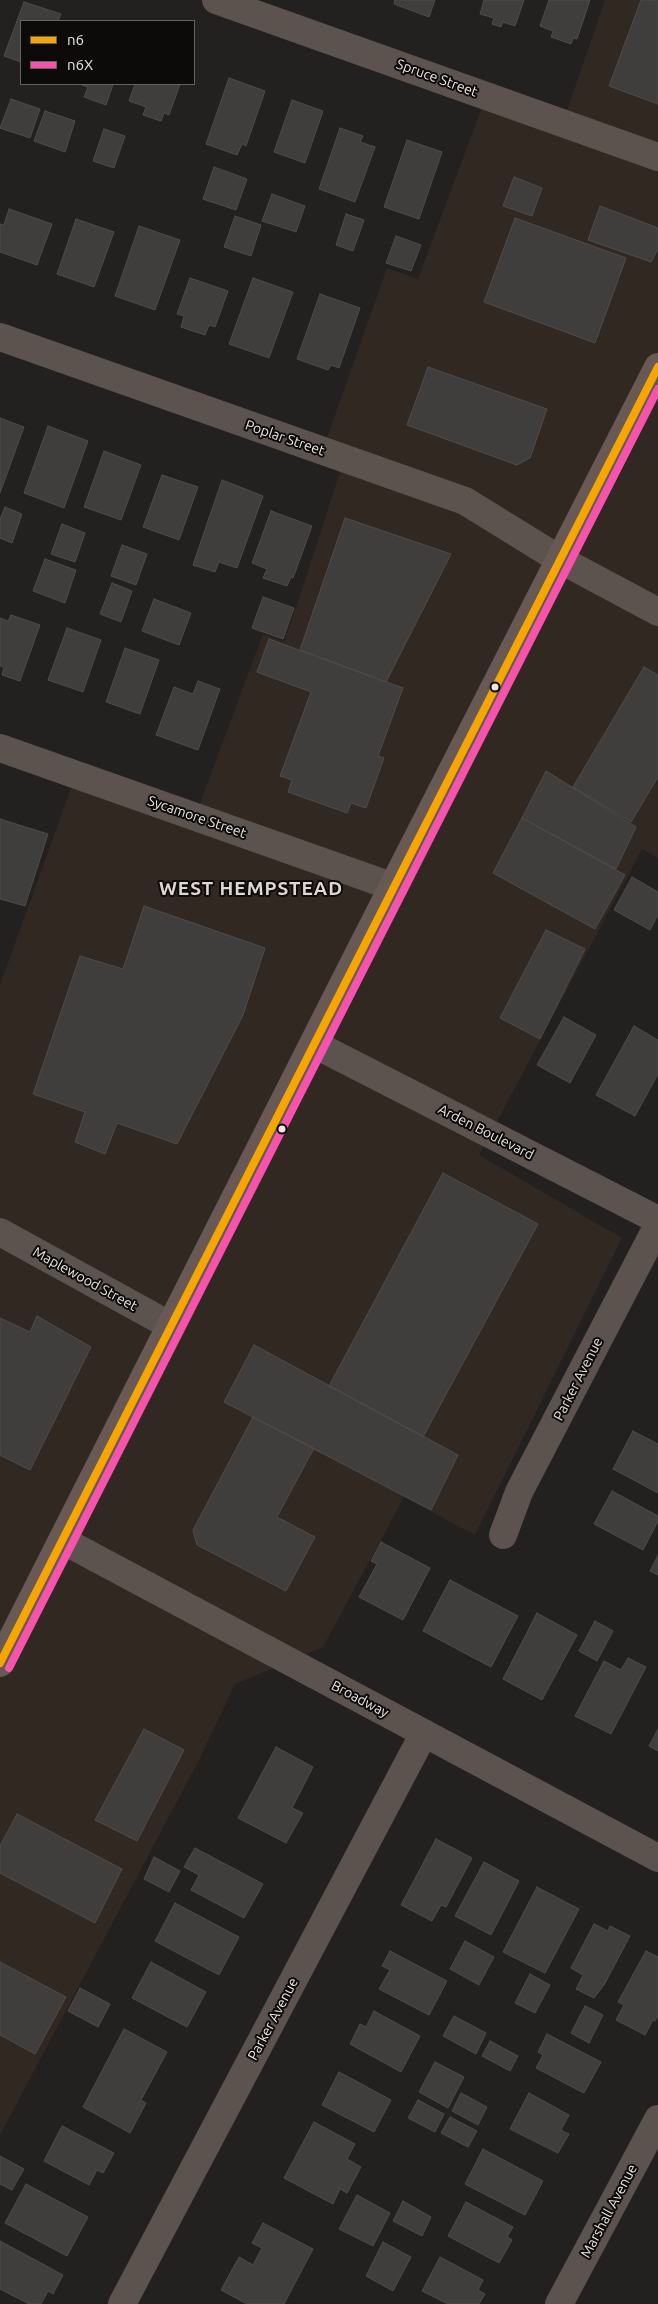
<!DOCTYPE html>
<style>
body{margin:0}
#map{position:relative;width:658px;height:2304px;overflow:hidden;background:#23211f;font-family:Ubuntu,sans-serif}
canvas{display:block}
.legend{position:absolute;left:20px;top:20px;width:175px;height:65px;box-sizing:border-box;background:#0d0b09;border:1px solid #656361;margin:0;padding:6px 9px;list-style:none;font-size:15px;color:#eae7e5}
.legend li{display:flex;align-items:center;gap:10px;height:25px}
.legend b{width:25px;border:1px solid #656361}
</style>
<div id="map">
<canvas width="658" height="2304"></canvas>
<ul class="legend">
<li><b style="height:6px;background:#f7a600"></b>n6</li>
<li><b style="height:6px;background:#f653ac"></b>n6X</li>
</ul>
</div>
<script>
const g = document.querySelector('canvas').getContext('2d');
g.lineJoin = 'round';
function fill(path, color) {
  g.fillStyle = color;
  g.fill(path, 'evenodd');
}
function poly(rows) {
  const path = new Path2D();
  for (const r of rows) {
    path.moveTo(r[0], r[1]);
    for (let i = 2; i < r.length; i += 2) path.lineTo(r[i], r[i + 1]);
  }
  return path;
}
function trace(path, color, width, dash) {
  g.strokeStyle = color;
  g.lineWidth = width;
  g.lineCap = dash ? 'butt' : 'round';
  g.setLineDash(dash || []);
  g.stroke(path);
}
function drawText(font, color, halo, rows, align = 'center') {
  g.font = font + ' Ubuntu,sans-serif';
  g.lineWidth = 4;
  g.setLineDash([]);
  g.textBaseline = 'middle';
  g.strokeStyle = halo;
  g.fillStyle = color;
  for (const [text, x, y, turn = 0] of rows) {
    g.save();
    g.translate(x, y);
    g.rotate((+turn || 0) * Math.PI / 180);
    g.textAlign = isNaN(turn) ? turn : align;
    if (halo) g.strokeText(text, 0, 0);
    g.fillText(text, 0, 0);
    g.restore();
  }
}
fill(poly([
 [605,0,658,0,658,858,642,849,479,1155,622,1238,475,1535,404,1497,323,1647,235,1684,200,1758,0,2135,0,985,75,777,193,822,263,634,284,642,296,608,343,463,321,455,387,268,418,279,485,99,562,125]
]), '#312822');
const building = poly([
 [395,0,435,0,429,17,394,4,395,0],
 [484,0,524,0,515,26,503,22,501,27,492,24,494,18,480,14,484,0],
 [549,0,590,0,577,39,573,38,571,44,551,37,553,31,540,26,549,0],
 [641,0,658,0,658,104,609,86,641,0],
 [24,2,61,14,58,21,21,21,21,62,4,56,24,2],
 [229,78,265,91,246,146,242,144,237,155,206,144,229,78],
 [79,84,113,84,106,105,84,97,88,87,79,84],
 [135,84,180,84,169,115,164,113,161,121,143,115,146,107,129,101,135,84],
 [11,99,40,109,30,138,0,128,11,99],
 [292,100,323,111,305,163,274,152,292,100],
 [45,111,75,121,65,152,34,141,45,111],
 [340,128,363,136,360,142,375,147,355,202,319,189,340,128],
 [104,129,125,136,114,168,93,161,104,129],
 [407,140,442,152,419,219,384,207,407,140],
 [214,167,247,179,236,210,203,199,214,167],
 [514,177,542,188,532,216,503,206,514,177],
 [272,194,305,206,296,232,262,221,272,194],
 [600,206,658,228,658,249,651,262,588,240,600,206],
 [9,209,52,224,37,265,0,252,0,224,4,225,9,209],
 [346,214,364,220,353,251,336,245,346,214],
 [235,216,261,225,251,256,224,247,235,216],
 [515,218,626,258,595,343,484,302,515,218],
 [76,219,114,232,94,287,57,274,76,219],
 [139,226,180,240,155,310,115,296,139,226],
 [396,236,421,245,411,271,386,263,396,236],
 [190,278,228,291,215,327,209,325,205,335,181,327,184,316,177,314,190,278],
 [253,278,293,292,269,358,229,344,253,278],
 [320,294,360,308,339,368,331,365,328,370,297,359,320,294],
 [428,367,547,409,530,458,517,465,407,425,428,367],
 [0,418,24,427,0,493,0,418],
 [48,426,88,441,64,508,24,493,48,426],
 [104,451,141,465,121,520,84,507,104,451],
 [162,475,198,487,179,540,143,527,162,475],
 [222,480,263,496,237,568,219,562,215,572,193,565,222,480],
 [5,507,22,514,12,543,0,538,0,519,5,507],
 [271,511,312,526,293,578,291,577,287,586,263,578,267,569,252,563,271,511],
 [345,518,451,554,386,682,300,650,345,518],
 [62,524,85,533,75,562,51,554,62,524],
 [122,545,147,554,136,585,111,576,122,545],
 [45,559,76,570,65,603,33,591,45,559],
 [112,583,132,591,121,622,100,614,112,583],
 [263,597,294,608,283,639,252,628,263,597],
 [154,599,191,613,179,645,142,631,154,599],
 [11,615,40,625,20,681,2,675,4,667,0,666,0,618,8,621,11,615],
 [67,628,101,640,83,692,48,680,67,628],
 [269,639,403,688,378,756,384,758,366,808,351,803,347,813,288,792,292,780,280,776,311,692,257,672,269,639],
 [125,648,159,660,140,714,106,702,125,648],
 [644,667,658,675,658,777,631,822,573,787,644,667],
 [198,681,220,689,198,750,156,735,174,687,193,694,198,681],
 [546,771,636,827,616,869,522,818,546,771],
 [522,818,625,875,595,929,493,873,522,818],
 [0,819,48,834,25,906,0,899,0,819],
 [632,877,658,892,658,915,650,930,614,910,632,877],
 [144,906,265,948,243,1015,177,1144,117,1123,105,1154,75,1142,85,1112,33,1094,80,956,123,969,144,906],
 [546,930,585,949,540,1039,500,1018,546,930],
 [564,1017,596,1035,570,1083,537,1065,564,1017],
 [634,1026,658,1040,658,1074,635,1116,596,1095,634,1026],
 [443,1173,538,1224,423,1437,329,1386,443,1173],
 [37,1316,91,1347,30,1470,0,1455,0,1318,30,1332,37,1316],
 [254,1345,458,1455,431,1510,224,1402,254,1345],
 [253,1417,314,1448,277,1517,315,1537,286,1591,197,1545,193,1530,253,1417],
 [633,1431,658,1444,658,1493,613,1469,633,1431],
 [612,1491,658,1516,658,1521,643,1550,594,1524,612,1491],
 [381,1542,430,1568,403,1620,359,1597,377,1564,371,1561,381,1542],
 [658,1555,658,1575,650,1571,658,1555],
 [450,1580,518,1616,491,1667,423,1631,450,1580],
 [537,1613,577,1635,542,1700,503,1679,537,1613],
 [595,1621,613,1631,597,1661,579,1651,595,1621],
 [628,1658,646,1667,611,1734,575,1716,604,1661,621,1670,628,1658],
 [144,1729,184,1750,137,1841,95,1820,144,1729],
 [658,1729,658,1751,649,1746,658,1729],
 [276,1747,313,1767,292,1808,303,1813,286,1843,238,1818,276,1747],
 [17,1814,122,1869,95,1923,0,1873,0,1846,17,1814],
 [436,1839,472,1858,446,1907,441,1905,432,1921,401,1905,436,1839],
 [195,1848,263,1884,244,1918,191,1890,199,1875,184,1867,195,1848],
 [154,1857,180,1871,169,1892,144,1879,154,1857],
 [484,1862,519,1881,491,1935,455,1916,484,1862],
 [537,1887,579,1909,545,1973,503,1952,537,1887],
 [175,1903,239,1937,219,1975,155,1941,175,1903],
 [594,1924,608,1931,610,1926,630,1936,604,1985,594,1998,576,1989,583,1975,571,1968,594,1924],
 [465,1941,494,1957,479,1985,450,1969,465,1941],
 [390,1951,447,1981,429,2015,379,1989,390,1970,382,1966,390,1951],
 [646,1951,658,1957,658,2016,655,2021,653,2020,645,2035,616,2020,624,2005,618,2002,646,1951],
 [0,1962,66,1997,35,2054,0,2035,0,1962],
 [151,1962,206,1992,187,2027,132,1998,151,1962],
 [530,1974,550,1985,535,2013,515,2003,530,1974],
 [80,1988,110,2004,98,2027,68,2011,80,1988],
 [585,2006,603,2015,589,2043,571,2033,585,2006],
 [374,2011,420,2036,401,2072,350,2044,360,2024,366,2027,374,2011],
 [454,2016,486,2033,476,2054,443,2036,454,2016],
 [124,2029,167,2052,141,2100,146,2103,130,2133,83,2107,124,2029],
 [547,2034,601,2062,584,2093,536,2068,543,2055,538,2052,547,2034],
 [490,2041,518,2056,510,2071,482,2056,490,2041],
 [435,2062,464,2077,448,2108,419,2092,435,2062],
 [339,2072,391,2100,374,2132,322,2105,339,2072],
 [461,2093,487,2107,478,2125,452,2111,461,2093],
 [529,2093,569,2115,561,2130,569,2134,558,2153,510,2129,529,2093],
 [418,2100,444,2114,435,2132,408,2118,418,2100],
 [450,2117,477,2131,468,2147,441,2133,450,2117],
 [314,2122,355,2144,347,2159,361,2167,347,2193,340,2189,333,2204,284,2178,314,2122],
 [62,2126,114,2153,103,2173,97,2170,89,2185,44,2161,62,2126],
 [483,2149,543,2181,525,2215,465,2184,483,2149],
 [0,2156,24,2169,12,2190,0,2184,0,2156],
 [26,2184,88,2217,67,2256,5,2223,26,2184],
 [357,2195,390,2213,373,2246,339,2229,357,2195],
 [403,2201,431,2217,422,2236,393,2221,403,2201],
 [466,2202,513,2227,507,2237,512,2240,499,2263,448,2236,466,2202],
 [263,2223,313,2249,284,2304,247,2304,221,2290,239,2257,253,2265,262,2248,252,2243,263,2223],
 [0,2241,63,2275,53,2294,48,2291,41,2304,29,2304,0,2289,0,2241],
 [383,2242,411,2257,393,2291,366,2276,383,2242],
 [440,2257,483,2280,478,2290,485,2294,479,2304,448,2304,422,2291,440,2257]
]);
fill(building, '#403e3d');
trace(building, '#4e4c4a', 1);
trace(poly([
 [216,0,658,157],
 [0,337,465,501,559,559,658,612],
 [0,748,394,887],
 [314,1044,658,1220],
 [0,1232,171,1326],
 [503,1535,519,1492,658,1225],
 [62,1540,658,1858],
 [122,2304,424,1733],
 [559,2304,658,2119]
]), '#5c524e', 28);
trace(poly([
 [0,1663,359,953,658,367]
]), '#695954', 28);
trace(poly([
 [0,1663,658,367]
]), '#f7a600', 8);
trace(poly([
 [9,1668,658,389]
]), '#f653ac', 8);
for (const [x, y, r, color] of [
 [495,687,4.5,"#eae7e5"],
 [282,1129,4.5,"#eae7e5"]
]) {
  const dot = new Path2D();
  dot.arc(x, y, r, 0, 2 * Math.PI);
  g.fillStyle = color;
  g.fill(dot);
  trace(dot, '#0d0b09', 2);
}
drawText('14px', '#eae7e5', '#0d0b09', [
 ["Spruce Street",437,78,20],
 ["Poplar Street",285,438,19],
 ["Sycamore Street",197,817,19],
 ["Arden Boulevard",486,1132,27],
 ["Maplewood Street",85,1279,29],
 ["Parker Avenue",578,1379,-63],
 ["Broadway",360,1699,28],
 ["Parker Avenue",273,2019,-62],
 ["Marshall Avenue",609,2211,-62]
]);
g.letterSpacing = '1px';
drawText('bold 19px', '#ded7d3', '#0d0b09', [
 ["WEST HEMPSTEAD",251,889]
]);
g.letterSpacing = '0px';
</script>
